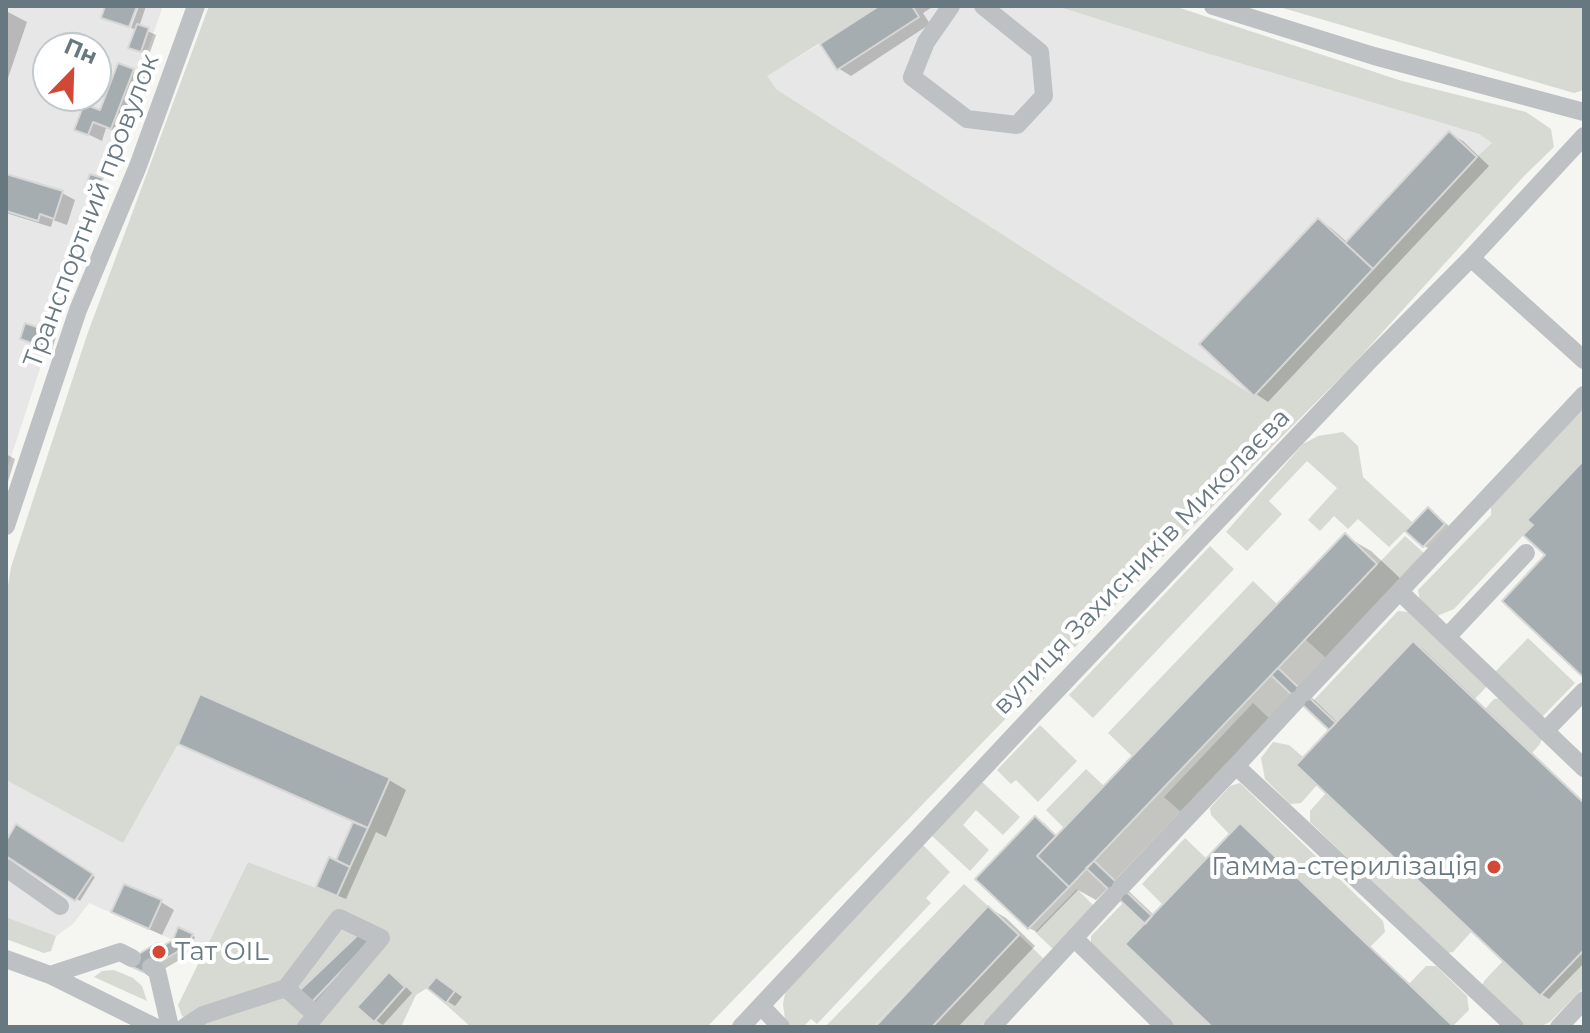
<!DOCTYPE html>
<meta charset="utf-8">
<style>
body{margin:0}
#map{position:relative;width:1590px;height:1033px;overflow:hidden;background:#f5f5f2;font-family:Montserrat,sans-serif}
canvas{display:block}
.frame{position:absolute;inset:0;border:8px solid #677881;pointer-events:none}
.north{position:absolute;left:32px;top:32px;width:80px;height:80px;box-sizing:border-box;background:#fff;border:2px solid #c2c9cd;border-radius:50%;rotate:23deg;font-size:22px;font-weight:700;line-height:32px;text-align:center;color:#677881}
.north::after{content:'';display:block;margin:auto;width:28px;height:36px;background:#d34735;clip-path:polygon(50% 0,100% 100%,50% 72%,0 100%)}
</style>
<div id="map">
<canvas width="1590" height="1033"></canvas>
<div class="frame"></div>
<div class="north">Пн</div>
</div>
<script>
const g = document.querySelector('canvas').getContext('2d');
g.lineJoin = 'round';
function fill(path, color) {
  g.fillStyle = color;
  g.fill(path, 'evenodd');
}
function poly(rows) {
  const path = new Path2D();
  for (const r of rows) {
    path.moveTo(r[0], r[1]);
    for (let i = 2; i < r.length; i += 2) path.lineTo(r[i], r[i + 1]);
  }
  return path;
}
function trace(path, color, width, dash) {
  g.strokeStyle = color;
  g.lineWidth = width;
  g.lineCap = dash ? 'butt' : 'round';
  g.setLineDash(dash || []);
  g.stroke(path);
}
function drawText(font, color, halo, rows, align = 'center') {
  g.font = font + ' Montserrat,sans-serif';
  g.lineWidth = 8;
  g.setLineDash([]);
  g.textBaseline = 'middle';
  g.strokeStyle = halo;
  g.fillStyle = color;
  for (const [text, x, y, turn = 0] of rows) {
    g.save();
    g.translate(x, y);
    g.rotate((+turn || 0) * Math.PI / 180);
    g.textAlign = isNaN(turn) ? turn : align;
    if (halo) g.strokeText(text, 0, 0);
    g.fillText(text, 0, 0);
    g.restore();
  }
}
fill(poly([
 [6,6,163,6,99,189,6,472],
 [48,48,96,48,96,96,48,96],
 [879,6,1056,6,1209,54,1479,134,1493,144,1477,157,1254,396,776,89,766,76,820,44],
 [200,694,390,778,337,896,248,862,203,953,89,903,73,924,56,936,6,917,6,780,123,843,178,744]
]), '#e6e7e6');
fill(poly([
 [209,6,879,6,767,76,776,89,1254,396,1477,157,1492,143,1479,134,1209,54,1056,6,1174,6,1402,81,1526,112,1551,129,1554,147,1524,176,1350,368,1135,585,707,1027,471,1027,427,988,416,995,401,1027,199,1027,182,1016,178,1005,248,862,337,896,389,778,200,694,178,744,123,843,6,780,6,598,11,567,87,335],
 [1276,6,1584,6,1584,90,1574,93],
 [1584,406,1584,460,1528,520,1533,525,1454,609,1437,616,1420,601,1418,590,1491,515,1491,503],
 [1343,432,1358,446,1363,477,1413,523,1389,547,1358,519,1348,529,1334,516,1320,531,1308,520,1337,488,1307,461,1269,501,1282,514,1247,551,1226,532,1303,444,1318,436],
 [1405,536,1425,554,1326,658,1305,639],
 [1210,546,1234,569,1093,718,1069,695],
 [1253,581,1277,604,1132,756,1108,733],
 [1398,611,1410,612,1488,685,1475,699,1413,641,1336,723,1313,701],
 [1528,638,1575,683,1542,717,1495,672],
 [1501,698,1542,738,1540,744,1532,753,1485,709,1494,699],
 [1253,703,1271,720,1182,813,1164,797],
 [1040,725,1077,761,1038,802,1016,780,1011,784,997,770],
 [1273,742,1289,745,1303,757,1296,765,1317,785,1301,803,1290,804,1265,779,1261,758],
 [1086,769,1104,786,1064,828,1046,810],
 [981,781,1020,817,1003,835,976,810,963,825,989,850,970,871,931,835],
 [1240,783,1383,921,1385,932,1370,947,1241,824,1230,835,1211,815,1210,808,1230,786],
 [1326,793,1472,931,1453,952,1447,953,1310,822,1310,811],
 [1185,838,1207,859,1163,905,1142,884],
 [923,845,950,872,926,898,931,903,817,1024,811,1019,803,1027,792,1027,785,1019,783,1004,786,989],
 [964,884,988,906,874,1026,825,1027],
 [1077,889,1095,907,1054,950,1035,932],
 [1123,903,1145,924,1125,945,1212,1027,1175,1027,1100,956,1091,945,1091,936],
 [6,917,56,936,51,951,44,953,6,939],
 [1019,935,1044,959,980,1027,932,1027],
 [1584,950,1584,987,1550,1022,1539,1027,1525,1027,1482,985,1485,980,1503,961,1540,996],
 [1426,966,1436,966,1467,996,1469,1010,1453,1026,1409,984],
 [114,970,133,978,142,986,147,1001,94,977,102,971]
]), '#d6dad2');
fill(poly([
 [139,6,146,6,139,27,156,35,149,55,131,47,137,30,131,28],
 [883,6,934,6,923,13,930,24,851,76,838,68],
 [6,11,27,22,6,84],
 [133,71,146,78,125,135,106,128,102,141,77,129,101,113],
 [1450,134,1463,141,1489,166,1268,402,1256,394,1318,220,1331,228,1348,243],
 [6,176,62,193,75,200,67,225,53,220,51,227,6,213],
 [48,333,56,337,52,350,31,342],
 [6,454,15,459,6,488],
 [1428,510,1436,514,1452,529,1432,550,1424,546],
 [1345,536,1371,551,1402,580,1300,686,1338,723,1413,644,1422,648,1584,802,1584,963,1549,999,1541,994,1331,730,1293,694,1116,879,1155,916,1241,826,1249,831,1455,1027,1215,1027,1147,924,1109,887,1096,900,1078,890,1037,932,1029,928,978,879,1036,818,1044,823,1058,837],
 [180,743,389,780,406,790,386,837,376,832,346,899,326,891,355,823,198,753],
 [17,827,95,877,80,901,6,854,6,844],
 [161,902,174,910,162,935,126,919],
 [989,908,1006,918,1035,946,958,1027,878,1027],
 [179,930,195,937,190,949,193,952,152,976,163,948,174,941],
 [361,934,325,1009,301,992],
 [390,975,398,979,412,993,383,1025,375,1020],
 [445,984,462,997,455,1006,447,1001]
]), '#0003');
const building = poly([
 [105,6,137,6,129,27,101,18,105,6],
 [879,6,912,6,919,17,837,70,820,44,879,6],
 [137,24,149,28,141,52,128,48,137,24],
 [118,63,134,69,111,129,93,122,88,135,74,130,84,104,100,110,118,63],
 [1449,131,1477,157,1373,269,1345,243,1449,131],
 [6,174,63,191,54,219,40,214,38,221,6,211,6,174],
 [90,174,103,178,99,189,86,185,90,174],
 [1318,218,1373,269,1254,396,1199,344,1318,218],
 [25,323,49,331,43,347,20,339,25,323],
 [1584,460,1584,676,1583,677,1502,601,1545,555,1523,535,1533,525,1527,520,1584,460],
 [1428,507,1445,524,1423,547,1405,531,1428,507],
 [1345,533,1377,564,1069,887,1037,856,1345,533],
 [1413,641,1584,803,1584,950,1540,996,1296,765,1413,641],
 [1278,668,1336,723,1329,730,1271,675,1278,668],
 [200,694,390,778,368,828,178,744,200,694],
 [1035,816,1056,836,1037,856,1069,887,1028,929,975,879,1035,816],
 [353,822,368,828,350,867,336,860,353,822],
 [1240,823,1370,947,1454,1027,1212,1027,1125,944,1240,823],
 [16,824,93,874,75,901,6,856,6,841,16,824],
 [329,857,350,867,337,896,316,887,329,857],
 [1094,861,1152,916,1145,924,1086,868,1094,861],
 [124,884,162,900,149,929,111,912,124,884],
 [988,906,1019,935,932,1027,875,1027,988,906],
 [178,927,193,934,187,946,173,940,178,927],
 [361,932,369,942,311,1003,298,992,361,932],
 [173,940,187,946,143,972,124,963,157,943,163,946,173,940],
 [389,972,405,987,374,1022,357,1007,389,972],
 [436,977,455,991,446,1003,427,988,436,977]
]);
fill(building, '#a5adb1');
trace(building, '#d7d7d5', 2);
trace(poly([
 [951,6,926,42,912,77,967,119,1017,125,1044,96,1040,52,983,6],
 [1213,6,1374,56,1584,112],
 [1471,258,1584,360],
 [6,526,78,310,138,166,196,6],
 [1400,592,1584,768],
 [1447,637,1526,553],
 [1304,693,1584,395],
 [1545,731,1584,691],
 [1236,766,1297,700],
 [6,868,60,906],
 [1121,887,1236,766,1515,1027],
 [1074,938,1165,1027],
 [6,959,50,975,155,1027],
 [151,967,157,971,170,1027],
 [50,975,120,952,132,958],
 [286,988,316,1015],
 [761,1006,781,1027],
 [185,1027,203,1015,286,988,339,918,381,938,306,1027],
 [741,1027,1035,713,1370,360,1471,258,1584,136],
 [992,1027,1114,895],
 [1559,1027,1584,1000]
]), '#bdc1c4', 18);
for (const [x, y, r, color] of [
 [1494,867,8,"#d34735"],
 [159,952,8,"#d34735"]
]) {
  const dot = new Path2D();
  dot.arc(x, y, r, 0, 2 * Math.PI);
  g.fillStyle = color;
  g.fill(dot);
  trace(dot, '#fff', 3);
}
drawText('26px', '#677881', '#fff', [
 ["Транспортний провулок",92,211,-69],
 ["вулиця Захисників Миколаєва",1142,562,-46]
]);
drawText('26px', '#677881', '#fff', [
 ["Гамма-стерилізація",1478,867],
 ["Тат OIL",175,952,"left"]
], 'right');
</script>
